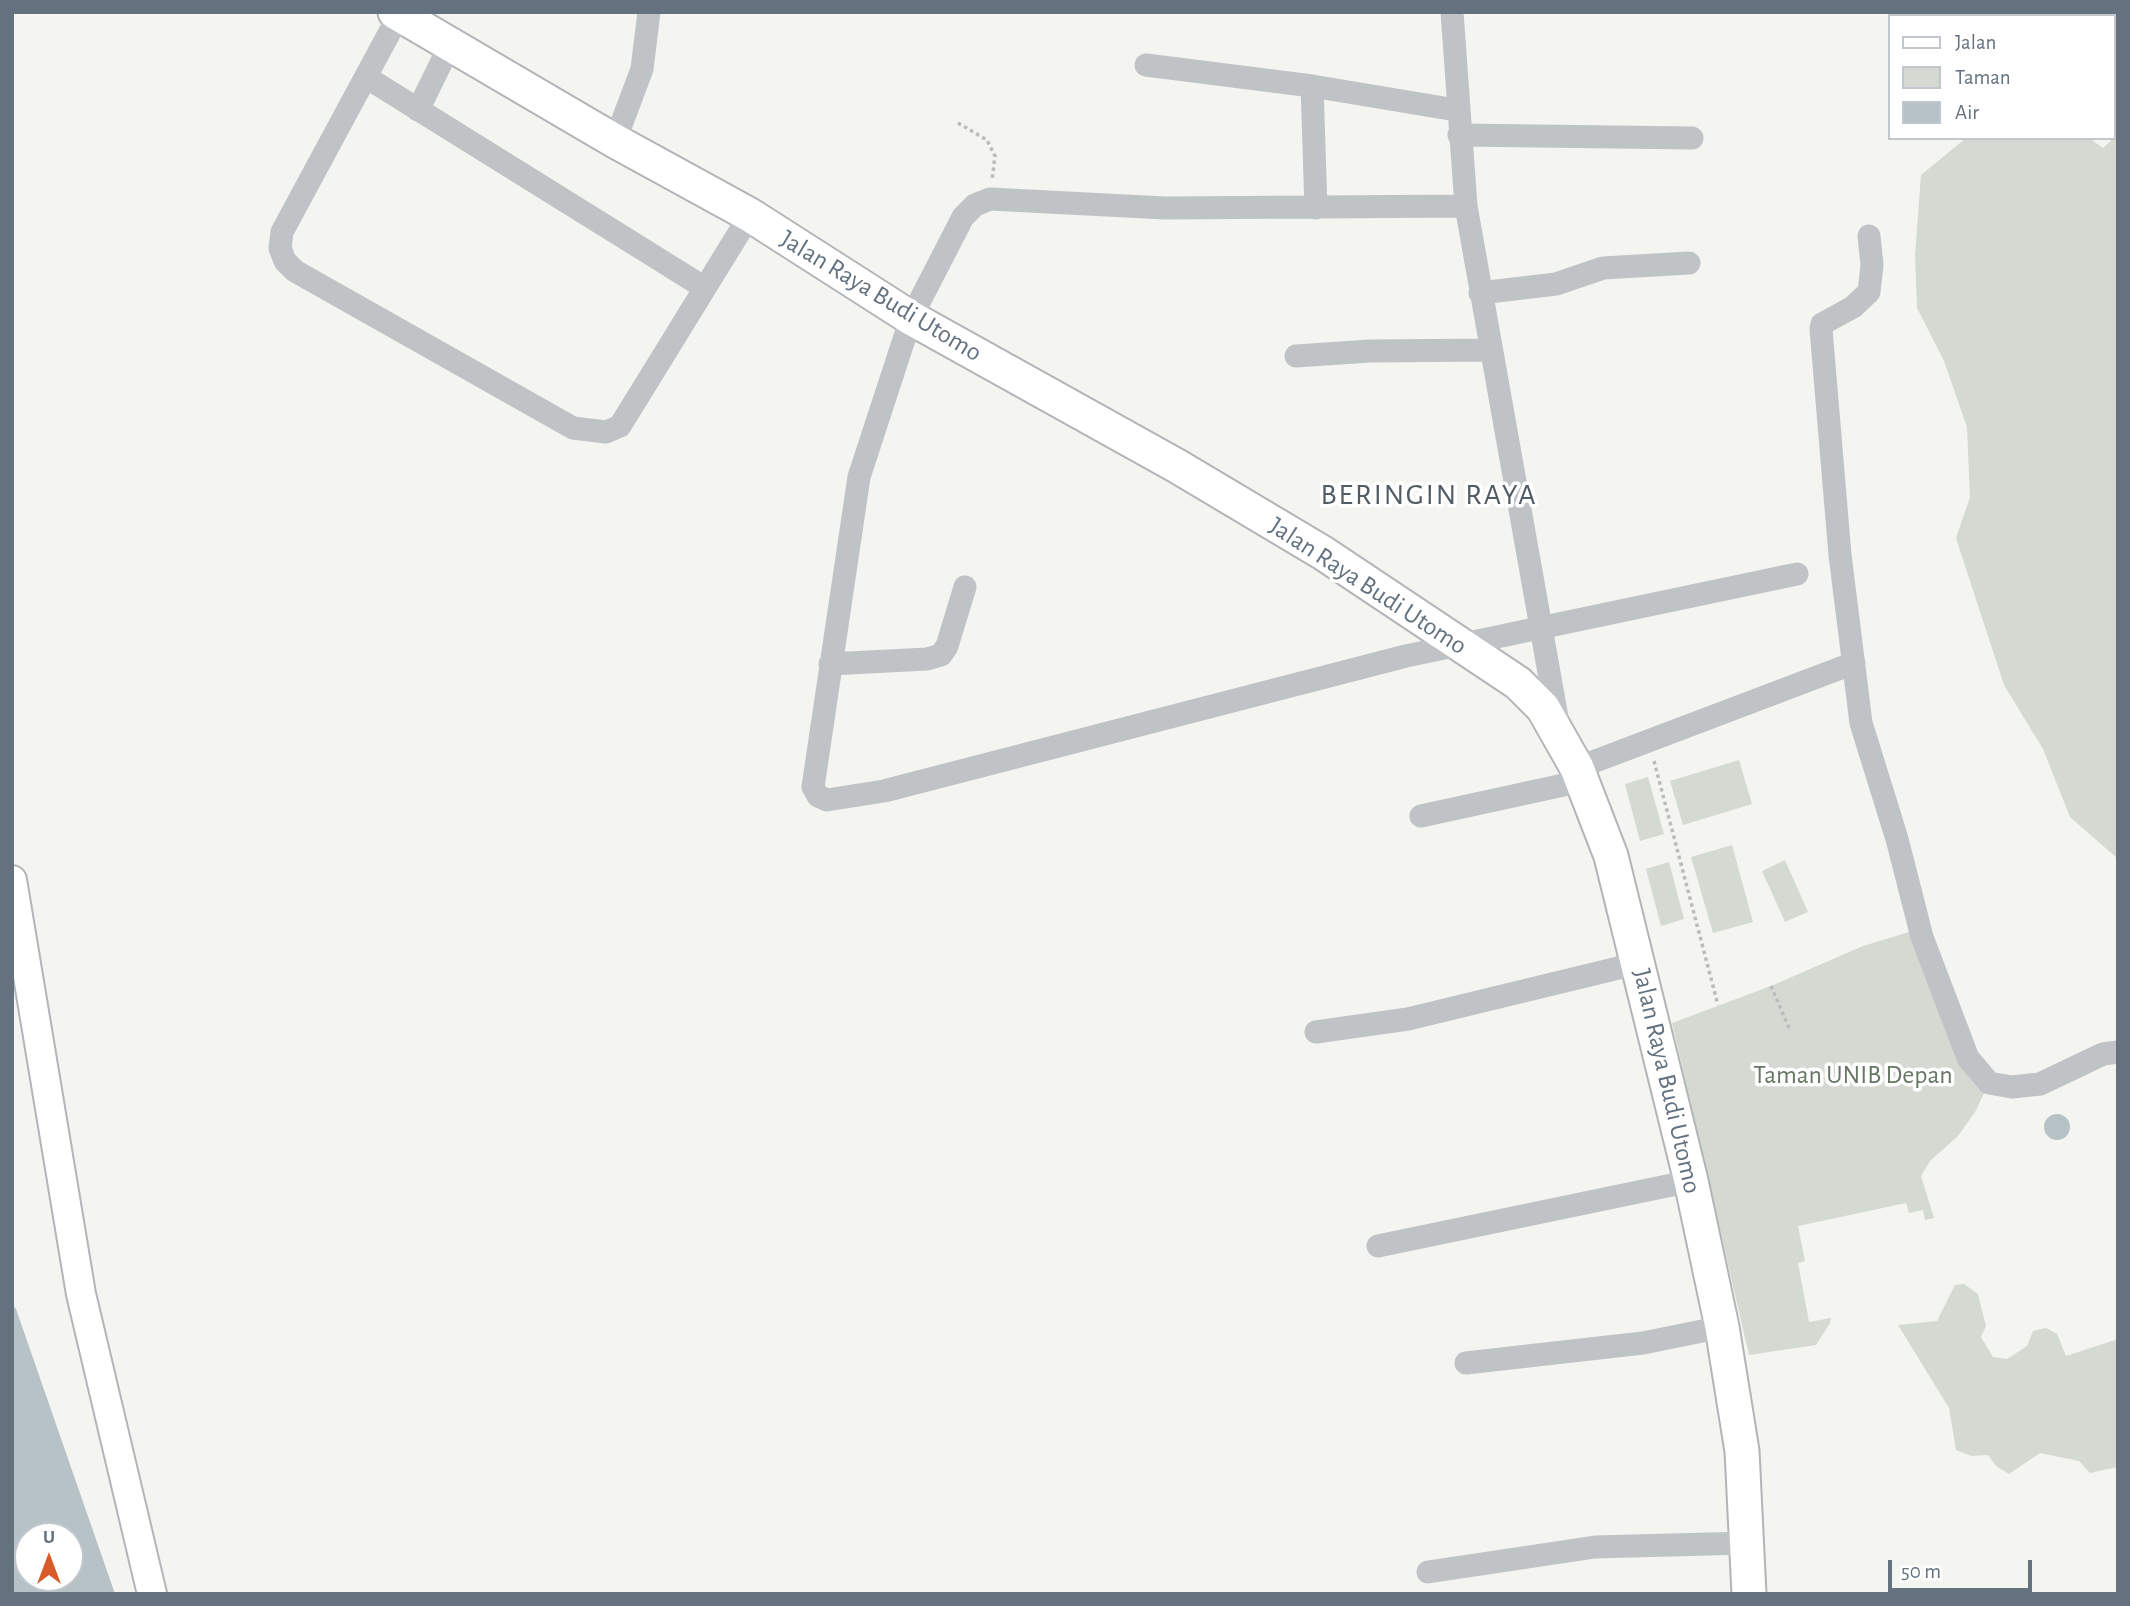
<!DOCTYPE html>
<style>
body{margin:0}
#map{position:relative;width:2130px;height:1606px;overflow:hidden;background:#f4f4f0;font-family:"Alegreya Sans",sans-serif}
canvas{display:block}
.frame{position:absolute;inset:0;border:14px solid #647280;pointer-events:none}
.legend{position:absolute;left:1888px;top:14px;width:228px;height:126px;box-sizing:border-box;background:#fff;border:2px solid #c1c7cc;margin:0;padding:9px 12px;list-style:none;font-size:21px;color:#647280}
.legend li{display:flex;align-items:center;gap:14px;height:35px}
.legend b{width:35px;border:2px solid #c1c7cc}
.north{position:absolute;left:14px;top:1522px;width:70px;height:70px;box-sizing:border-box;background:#fff;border:2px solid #c1c7cc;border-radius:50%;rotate:0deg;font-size:19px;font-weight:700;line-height:28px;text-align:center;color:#647280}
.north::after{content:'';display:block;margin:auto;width:24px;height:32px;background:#d95b2a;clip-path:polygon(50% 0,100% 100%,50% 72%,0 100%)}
.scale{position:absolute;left:1888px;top:1560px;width:144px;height:32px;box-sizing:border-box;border:4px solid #647280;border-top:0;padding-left:9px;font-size:21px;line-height:24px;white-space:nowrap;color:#647280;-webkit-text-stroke:5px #fff;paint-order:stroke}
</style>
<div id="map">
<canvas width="2130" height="1606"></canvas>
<div class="frame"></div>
<ul class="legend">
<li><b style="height:9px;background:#fff"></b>Jalan</li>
<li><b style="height:19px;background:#d4dad1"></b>Taman</li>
<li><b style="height:19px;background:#b7c2c6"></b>Air</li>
</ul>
<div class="north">U</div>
<div class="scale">50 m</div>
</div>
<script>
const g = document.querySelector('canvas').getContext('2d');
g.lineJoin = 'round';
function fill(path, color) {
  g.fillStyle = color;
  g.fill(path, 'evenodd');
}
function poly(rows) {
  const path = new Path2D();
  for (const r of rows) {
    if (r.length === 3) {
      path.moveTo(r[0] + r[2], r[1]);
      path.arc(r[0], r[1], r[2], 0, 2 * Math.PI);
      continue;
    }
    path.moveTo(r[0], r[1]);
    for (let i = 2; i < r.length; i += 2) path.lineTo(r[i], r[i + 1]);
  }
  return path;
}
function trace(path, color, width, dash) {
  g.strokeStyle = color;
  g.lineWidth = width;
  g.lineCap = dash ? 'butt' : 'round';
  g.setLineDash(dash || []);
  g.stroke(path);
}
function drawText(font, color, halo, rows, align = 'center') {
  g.font = font + ' "Alegreya Sans",sans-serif';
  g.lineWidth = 7;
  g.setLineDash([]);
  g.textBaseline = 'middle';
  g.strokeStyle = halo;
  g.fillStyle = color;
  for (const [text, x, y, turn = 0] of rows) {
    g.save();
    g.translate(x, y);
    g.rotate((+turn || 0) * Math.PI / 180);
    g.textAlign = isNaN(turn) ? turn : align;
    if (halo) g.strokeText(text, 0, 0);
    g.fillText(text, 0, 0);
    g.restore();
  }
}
fill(poly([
 [2118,134,2118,859,2070,817,2043,749,2004,685,1956,538,1970,497,1967,427,1944,361,1917,308,1915,255,1921,175,1966,138,2089,138,2103,148],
 [1739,760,1752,804,1683,825,1670,781],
 [1648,777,1664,834,1640,841,1625,784],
 [1732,845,1753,922,1713,933,1691,857],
 [1785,860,1808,912,1785,922,1762,871],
 [1669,862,1684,919,1661,926,1646,869],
 [1919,929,1989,1083,1975,1112,1958,1136,1930,1161,1921,1176,1934,1218,1925,1220,1923,1210,1909,1213,1906,1203,1798,1226,1805,1261,1798,1263,1809,1322,1831,1318,1830,1323,1816,1345,1749,1355,1672,1023,1771,986,1863,946],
 [1964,1284,1978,1294,1986,1326,1981,1337,1993,1357,2007,1359,2027,1346,2033,1331,2046,1328,2057,1334,2066,1356,2118,1339,2118,1467,2090,1473,2079,1461,2040,1453,2009,1474,1996,1466,1988,1455,1971,1456,1956,1450,1949,1408,1898,1325,1937,1321,1955,1285]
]), '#d4dad1');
fill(poly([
 [2057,1127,13],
 [12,1304,16,1309,115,1594,12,1594],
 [28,1536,70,1536,70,1578,28,1578]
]), '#b7c2c6');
const major = poly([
 [12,880,81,1294,152,1594]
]);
const highway = poly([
 [395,12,615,141,750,215,911,318,1177,466,1323,553,1518,683,1543,708,1577,768,1611,856,1691,1181,1722,1327,1742,1451,1749,1594]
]);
trace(major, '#b2b6ba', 32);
trace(highway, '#b2b5b8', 37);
trace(poly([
 [958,123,987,140,995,156,992,180],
 [1654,761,1718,1005],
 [1771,986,1789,1028]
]), '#b9bbbd', 3.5, [3.5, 3.5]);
trace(poly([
 [1452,12,1466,206,1558,723],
 [399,15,282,232,280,248,285,261,295,271,573,428,606,432,620,426,750,215],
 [1146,65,1312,86,1456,110],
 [366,77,705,288],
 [1312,86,1316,208],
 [418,110,450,45],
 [1459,135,1692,138],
 [615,141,642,69,649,12],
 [1466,206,1165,208,990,199,975,205,963,217,911,318,859,477,813,787,818,796,827,800,884,791,1406,656,1797,574],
 [1869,236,1872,265,1869,292,1853,307,1822,324,1821,329,1840,555,1861,723,1897,839,1922,937,1968,1058,1989,1083,2012,1087,2040,1084,2103,1054,2118,1052],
 [1480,293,1556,284,1603,268,1689,263],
 [1296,356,1370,351,1489,350],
 [830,664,927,659,941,655,947,646,965,587],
 [1577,768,1854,663],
 [1421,816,1582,781],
 [1316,1032,1408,1019,1639,963],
 [1378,1246,1691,1181],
 [1466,1363,1643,1343,1722,1327],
 [1428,1572,1595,1547,1747,1543]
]), '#bfc3c6', 23);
trace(major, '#fff', 28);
trace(highway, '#fff', 33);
drawText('26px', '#647280', '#fff', [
 ["Jalan Raya Budi Utomo",881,296,31],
 ["Jalan Raya Budi Utomo",1368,586,33],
 ["Jalan Raya Budi Utomo",1667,1081,77]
]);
drawText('26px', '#667763', '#fff', [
 ["Taman UNIB Depan",1853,1075]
]);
g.letterSpacing = '2px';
drawText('30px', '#525c65', '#fff', [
 ["BERINGIN RAYA",1429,495]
]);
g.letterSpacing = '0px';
</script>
